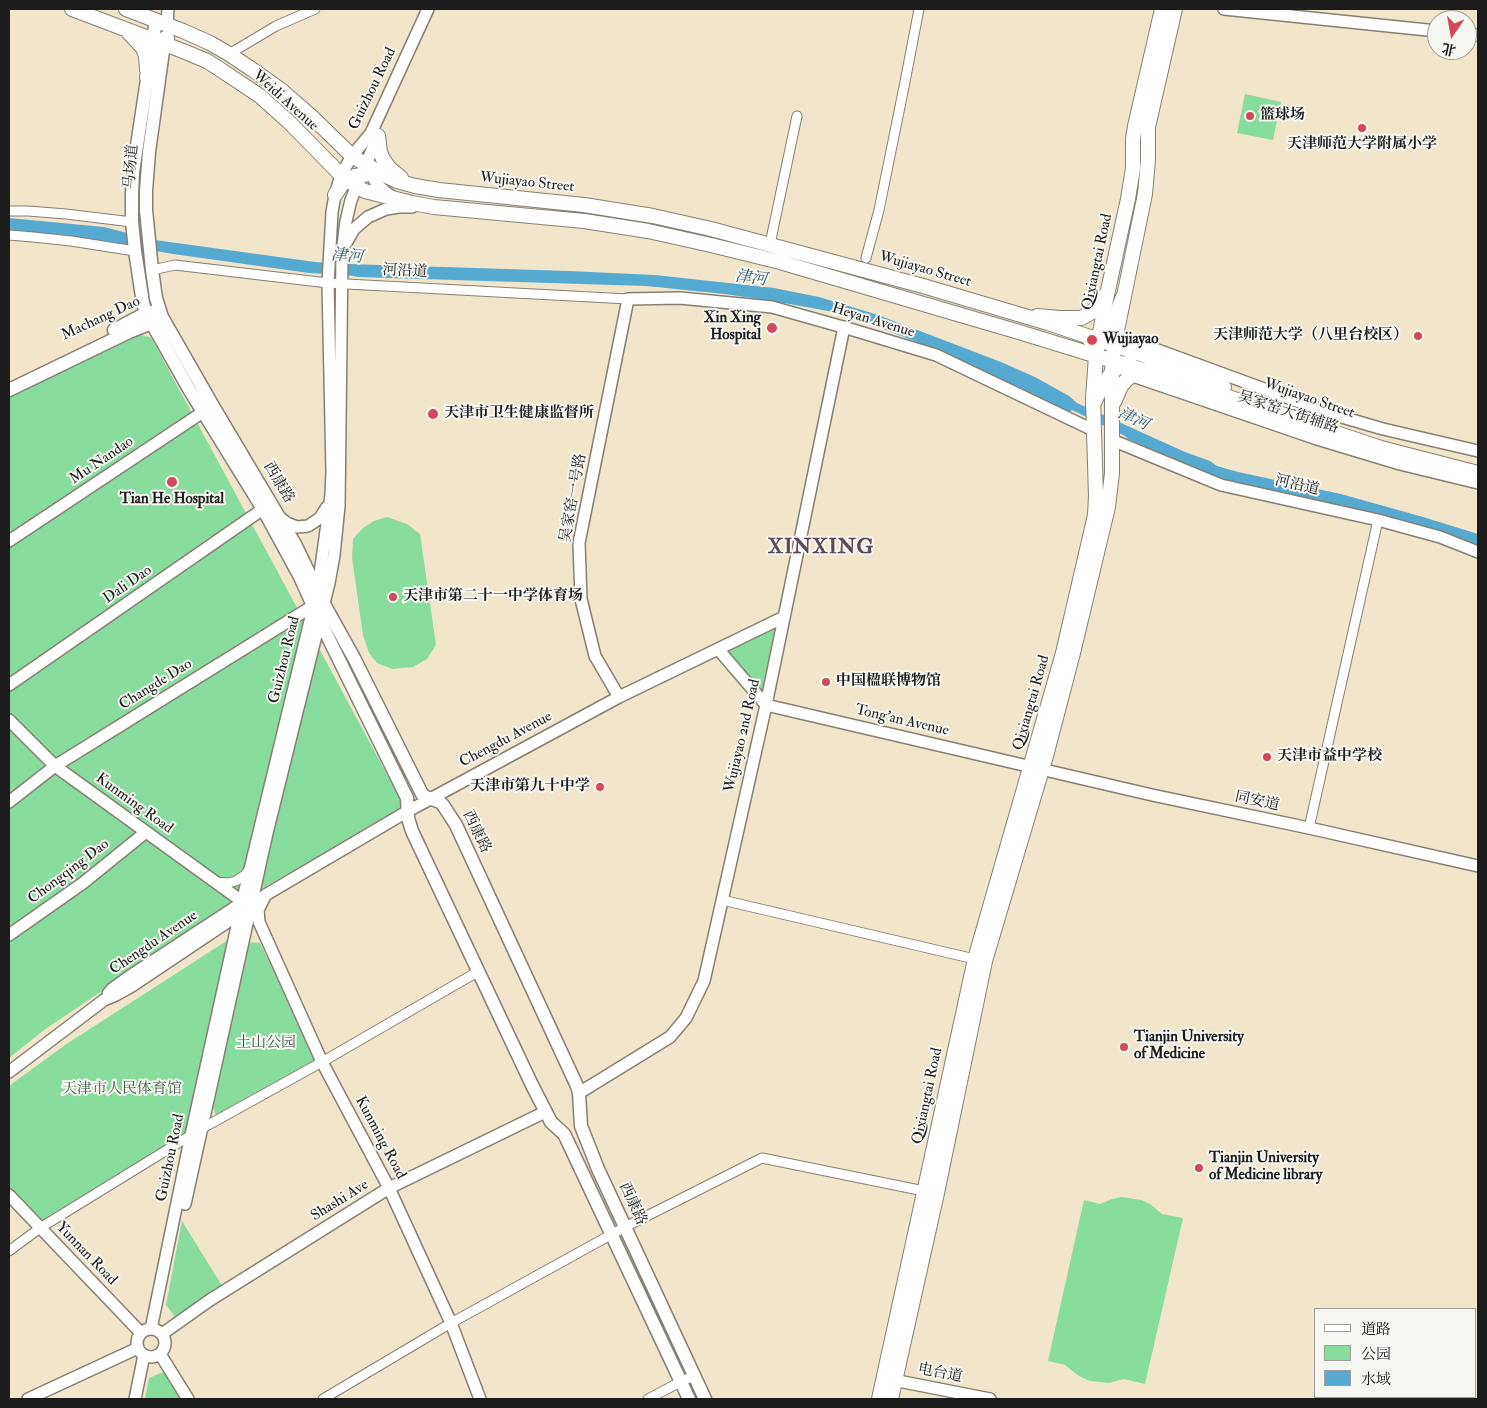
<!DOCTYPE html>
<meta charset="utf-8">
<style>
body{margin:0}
#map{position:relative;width:1487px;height:1408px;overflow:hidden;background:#f1e5cc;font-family:"IM FELL Double Pica","Noto Serif SC",serif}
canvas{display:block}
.frame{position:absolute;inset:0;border:10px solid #1c1c1c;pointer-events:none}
.legend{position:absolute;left:1314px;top:1308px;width:162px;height:90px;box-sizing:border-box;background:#f6f6f2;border:1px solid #9f9f9c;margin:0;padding:6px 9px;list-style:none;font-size:15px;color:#1c1c1c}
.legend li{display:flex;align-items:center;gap:10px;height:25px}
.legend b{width:25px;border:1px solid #9f9f9c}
.north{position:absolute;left:1427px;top:10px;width:50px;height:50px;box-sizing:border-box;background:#f6f6f2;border:1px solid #9f9f9c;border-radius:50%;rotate:192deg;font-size:14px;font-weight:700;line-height:20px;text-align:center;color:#1c1c1c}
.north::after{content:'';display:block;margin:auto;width:18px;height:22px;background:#d1495b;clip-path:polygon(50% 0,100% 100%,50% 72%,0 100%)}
</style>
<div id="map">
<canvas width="1487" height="1408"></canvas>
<div class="frame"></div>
<ul class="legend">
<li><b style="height:6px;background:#fff"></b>道路</li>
<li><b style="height:14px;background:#88dc9e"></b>公园</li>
<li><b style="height:14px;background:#56aad2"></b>水域</li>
</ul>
<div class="north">北</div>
</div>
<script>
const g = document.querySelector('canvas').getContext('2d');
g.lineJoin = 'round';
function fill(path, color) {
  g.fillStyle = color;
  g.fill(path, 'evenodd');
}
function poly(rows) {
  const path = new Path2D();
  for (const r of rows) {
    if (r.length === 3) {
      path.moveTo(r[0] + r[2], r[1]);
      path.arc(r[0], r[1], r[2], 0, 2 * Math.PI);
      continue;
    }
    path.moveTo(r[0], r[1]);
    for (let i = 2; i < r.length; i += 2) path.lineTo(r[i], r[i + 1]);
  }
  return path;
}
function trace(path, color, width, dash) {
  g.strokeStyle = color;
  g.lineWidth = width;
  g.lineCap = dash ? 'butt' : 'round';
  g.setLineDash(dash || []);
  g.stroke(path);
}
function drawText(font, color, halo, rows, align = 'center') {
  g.font = font + ' "IM FELL Double Pica","Noto Serif SC",serif';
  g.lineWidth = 4;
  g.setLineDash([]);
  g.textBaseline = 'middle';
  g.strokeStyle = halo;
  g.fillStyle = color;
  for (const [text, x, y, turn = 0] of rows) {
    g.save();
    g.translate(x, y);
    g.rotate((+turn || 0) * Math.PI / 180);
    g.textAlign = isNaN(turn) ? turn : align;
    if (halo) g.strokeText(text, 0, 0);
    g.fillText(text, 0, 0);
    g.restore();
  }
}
fill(poly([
 [1245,94,1281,102,1273,140,1237,133],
 [140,335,150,337,153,341,403,804,402,808,399,810,212,917,44,1030,9,1058,9,395],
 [387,517,407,524,420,534,436,645,427,659,413,667,392,669,377,663,369,653,363,635,352,558,353,539,363,528,374,521],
 [786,621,768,708,719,652],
 [228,940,188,1132,40,1222,9,1189,9,1086,65,1045],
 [248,942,260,943,317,1059,216,1115,212,1105],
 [1122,1197,1141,1200,1150,1204,1162,1214,1183,1218,1145,1384,1124,1379,1109,1383,1090,1381,1079,1376,1065,1365,1048,1361,1084,1200,1100,1204,1112,1199],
 [182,1221,224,1289,178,1321,166,1305],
 [168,1370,184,1399,145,1399,149,1378]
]), '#88dc9e');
fill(poly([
 [9,218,104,227,155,240,315,262,349,264,569,271,655,275,774,288,819,297,878,315,1001,362,1035,377,1069,396,1077,403,1185,452,1210,461,1217,466,1238,472,1341,494,1423,517,1478,534,1478,546,1227,481,1211,475,1128,439,1125,436,1072,410,1070,412,930,347,844,314,790,304,725,294,646,286,358,277,347,275,309,273,173,254,81,238,23,231,9,231]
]), '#56aad2');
const minor = poly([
 [229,54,276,26,315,9],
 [9,211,28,211,66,214,132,222],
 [9,235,33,237,71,241,135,251],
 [770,244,797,116],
 [866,258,879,210,904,87,919,9],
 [152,270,175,265,328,283,628,299],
 [1309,828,1378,520],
 [215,882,228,883,236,881,245,875,250,868],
 [722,900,979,960],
 [9,1251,40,1228,201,1129,322,1062,479,971],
 [323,1399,451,1323,625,1227,762,1158,929,1192],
 [648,1399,682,1381,694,1376]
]);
const tertiary = poly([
 [1224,9,1437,31],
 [167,24,168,9],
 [1467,34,1478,35],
 [368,168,376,183,384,191,391,196],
 [346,243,354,229,368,217,386,209,399,207,412,207],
 [1108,339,1115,338,1144,345,1335,415,1383,429,1478,451],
 [1127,374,1317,439,1400,464,1478,483],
 [1112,440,1221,485,1378,520,1440,537,1478,552],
 [280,518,287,523,297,527,308,526,320,518,327,507],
 [9,541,209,408],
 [718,649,766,705,1152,795,1309,828,1478,866],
 [9,685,263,509],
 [619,697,595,656,581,599,579,543,628,299,680,298,772,307,850,329,936,355,1093,430],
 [9,720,55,766,243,902,248,904],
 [9,802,55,766,316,604],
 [264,898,258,910,259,922,322,1062,389,1188,451,1323,480,1399],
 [9,935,83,883,146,832],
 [108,994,112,989,133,974,243,902],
 [9,1072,104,1000,116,995,132,986,241,913,267,894,408,811,619,697,784,617],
 [579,1093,670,1037,686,1018,704,981,766,705,844,327],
 [9,1195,141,1333],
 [185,1204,267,833,329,583,334,555,339,506,342,254,346,221,351,200,378,136],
 [151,1343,14],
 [151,1329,191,1135,245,890,318,588,331,495,332,472,328,283,332,212,335,195,341,175,352,156,371,133,428,9],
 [162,1334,210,1300,389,1188,545,1112],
 [160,1354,188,1399],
 [888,1379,990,1399],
 [28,1399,138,1348],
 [135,1399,144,1355]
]);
const secondary = poly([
 [156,20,133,172,132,194,132,222,135,251,143,303,146,313,189,389,263,509,300,577,320,621,407,798,408,818,412,831,532,1085,551,1122,564,1134,567,1140,689,1399],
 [165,37,149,152,146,191,146,210,152,270,156,298,162,317,213,406,295,544,324,604,354,658,422,794,426,797,440,802,443,805,456,825,577,1086,579,1093,581,1126,598,1169,705,1399],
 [114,330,146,313,153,312],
 [9,390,129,332,152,323,156,317]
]);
const primary = poly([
 [1037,316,1060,318,1081,318,1092,312,1097,307,1105,295],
 [1114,402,1121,386,1127,379,1136,373,1141,372,1152,374],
 [879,1399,975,959,1063,653,1095,515,1096,496,1093,398,1096,356,1105,304,1128,199,1133,168,1133,139,1135,126,1162,9],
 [891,1399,937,1193,985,961,1046,756,1073,653,1108,507,1112,473,1112,372,1114,345,1145,194,1148,160,1148,127,1175,9]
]);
const trunk = poly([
 [72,9,183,51,207,61,218,68,260,96,289,122,341,175,356,186,365,191,412,203,434,207,584,221,648,231,711,245,780,262,1019,332,1195,386,1381,448,1478,473],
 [126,9,183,31,210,43,229,54,253,70,281,90,312,117,352,156,382,174,397,181,415,186,439,190,584,205,653,216,711,229,923,286,1048,323,1141,354,1224,387],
 [129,33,143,48,146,56,147,70],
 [147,77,159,45,162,40,167,38],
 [378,136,380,152,383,159,389,168,401,178],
 [335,195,342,184,355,176,369,174,382,174],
 [1089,339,1099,335,1108,325,1118,309,1123,297],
 [1093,405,1101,388,1112,372,1123,364,1130,363]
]);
trace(minor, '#868074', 11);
trace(tertiary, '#868074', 14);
trace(secondary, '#868074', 15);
trace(primary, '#868074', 16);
trace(trunk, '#868074', 16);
trace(minor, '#fff', 9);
trace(tertiary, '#fff', 11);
trace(secondary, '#fff', 12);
trace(primary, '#fff', 14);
trace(trunk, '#fff', 14);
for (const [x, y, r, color] of [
 [1250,116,5,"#d1495b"],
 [1362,128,5,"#d1495b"],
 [772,328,6,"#d1495b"],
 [1418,336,5,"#d1495b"],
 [1092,340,6,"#d1495b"],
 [433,414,6,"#d1495b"],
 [172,482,6,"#d1495b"],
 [393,597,5,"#d1495b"],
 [826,682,5,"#d1495b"],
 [1267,757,5,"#d1495b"],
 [600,787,5,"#d1495b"],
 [1124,1047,5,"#d1495b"],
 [1199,1168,5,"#d1495b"]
]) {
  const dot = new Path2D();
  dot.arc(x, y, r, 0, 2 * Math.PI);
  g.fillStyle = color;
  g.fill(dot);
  trace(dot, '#f6f6f2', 2);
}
drawText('15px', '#1c1c1c', '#f6f6f2', [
 ["Guizhou Road",373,89,-64],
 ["Weidi Avenue",285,101,42],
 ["马场道",132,167,-85],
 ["Wujiayao Street",527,183,6],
 ["Qixiangtai Road",1098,262,-78],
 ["Wujiayao Street",925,270,16],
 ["河沿道",405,272,3],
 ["Machang Dao",101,319,-25],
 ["Heyan Avenue",873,321,17],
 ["Wujiayao Street",1309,399,19],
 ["吴家窑大街辅路",1288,413,18],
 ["Mu Nandao",102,461,-34],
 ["西康路",278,483,59],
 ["河沿道",1297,486,13],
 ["吴家窑一号路",574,498,-80],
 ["Dali Dao",128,585,-35],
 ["Guizhou Road",285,660,-76],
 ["Changde Dao",156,685,-32],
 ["Qixiangtai Road",1032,703,-74],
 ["Tong'an Avenue",902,721,13],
 ["Wujiayao 2nd Road",743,736,-77],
 ["Chengdu Avenue",506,740,-28],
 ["同安道",1257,802,12],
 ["Kunming Road",134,804,36],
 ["西康路",476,832,64],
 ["Chongqing Dao",69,872,-37],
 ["Chengdu Avenue",154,943,-34],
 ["Qixiangtai Road",928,1096,-78],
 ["Kunming Road",380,1138,62],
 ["Guizhou Road",171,1158,-78],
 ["Shashi Ave",340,1201,-32],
 ["西康路",632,1204,65],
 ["Yunnan Road",86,1254,46],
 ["电台道",940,1374,11]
]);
drawText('bold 15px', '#1c1c1c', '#f6f6f2', [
 ["篮球场",1260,116],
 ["天津师范大学附属小学",1362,145,"center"],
 ["Xin Xing",761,319,"right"],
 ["Hospital",761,336,"right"],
 ["天津师范大学（八里台校区）",1408,336,"right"],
 ["Wujiayao",1103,340],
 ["天津市卫生健康监督所",444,414],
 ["Tian He Hospital",172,500,"center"],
 ["天津市第二十一中学体育场",403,597],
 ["中国楹联博物馆",836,682],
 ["天津市益中学校",1277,757],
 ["天津市第九十中学",590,787,"right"],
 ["Tianjin University",1134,1038],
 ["of Medicine",1134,1055],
 ["Tianjin University",1209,1159],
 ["of Medicine library",1209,1176]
], 'left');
drawText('15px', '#425f4a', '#f6f6f2', [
 ["土山公园",266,1044],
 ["天津市人民体育馆",122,1090]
]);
drawText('italic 16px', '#365c6e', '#f6f6f2', [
 ["津河",347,257,5],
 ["津河",751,279,7],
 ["津河",1133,420,25]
]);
g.letterSpacing = '1px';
drawText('bold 20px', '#5a4958', '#f6f6f2', [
 ["XINXING",821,549]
]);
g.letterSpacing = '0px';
</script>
